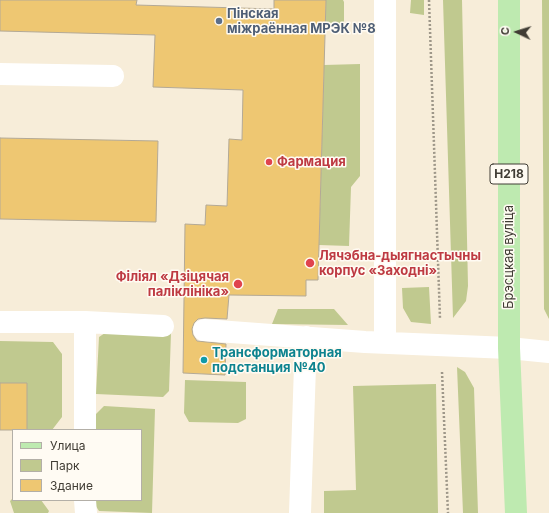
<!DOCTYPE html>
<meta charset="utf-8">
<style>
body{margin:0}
#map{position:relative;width:549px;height:513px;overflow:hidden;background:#f7edd9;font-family:Inter,sans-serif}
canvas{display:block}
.legend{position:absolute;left:12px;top:429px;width:130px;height:72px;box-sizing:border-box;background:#fffbf3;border:1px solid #b3afa7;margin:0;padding:5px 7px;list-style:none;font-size:12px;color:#403c34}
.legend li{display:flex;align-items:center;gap:8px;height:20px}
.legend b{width:20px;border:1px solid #b3afa7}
.north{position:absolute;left:497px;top:12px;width:40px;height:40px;-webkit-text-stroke:3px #fffbf3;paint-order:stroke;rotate:274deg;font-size:11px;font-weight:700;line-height:16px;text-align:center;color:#403c34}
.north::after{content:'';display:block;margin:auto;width:14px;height:18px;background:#403c34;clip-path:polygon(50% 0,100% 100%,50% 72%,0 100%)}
</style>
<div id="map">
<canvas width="549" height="513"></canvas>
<ul class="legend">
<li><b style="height:5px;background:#beeab0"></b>Улица</li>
<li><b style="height:11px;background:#c0c98f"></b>Парк</li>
<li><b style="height:11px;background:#eec772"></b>Здание</li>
</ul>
<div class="north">С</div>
</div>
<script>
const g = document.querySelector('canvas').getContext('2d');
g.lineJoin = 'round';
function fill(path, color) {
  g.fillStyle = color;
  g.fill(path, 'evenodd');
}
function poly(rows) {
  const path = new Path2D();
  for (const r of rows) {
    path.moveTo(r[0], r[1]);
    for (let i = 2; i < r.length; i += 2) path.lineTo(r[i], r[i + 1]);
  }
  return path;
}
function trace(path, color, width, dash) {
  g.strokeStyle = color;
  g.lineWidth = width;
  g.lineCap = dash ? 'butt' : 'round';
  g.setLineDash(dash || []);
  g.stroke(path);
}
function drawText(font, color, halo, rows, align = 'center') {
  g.font = font + ' Inter,sans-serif';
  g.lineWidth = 3;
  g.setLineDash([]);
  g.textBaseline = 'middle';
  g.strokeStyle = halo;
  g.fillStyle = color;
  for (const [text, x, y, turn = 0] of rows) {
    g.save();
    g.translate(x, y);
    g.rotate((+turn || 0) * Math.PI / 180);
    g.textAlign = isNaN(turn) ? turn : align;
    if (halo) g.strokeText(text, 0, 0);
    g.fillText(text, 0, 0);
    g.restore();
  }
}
fill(poly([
 [326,0,343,0,344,2,344,30,325,28],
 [411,0,424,0,424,15,410,13],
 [443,0,462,0,468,286,466,301,453,318],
 [542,0,549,0,549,319,544,309],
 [360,64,360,176,351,187,349,246,319,245,324,65],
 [429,287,431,324,411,322,403,308,402,288],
 [278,309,334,309,348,325,272,324],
 [108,331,171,333,169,391,163,397,96,394,99,337],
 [0,341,53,342,62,354,62,417,52,430,27,430,27,383,0,383],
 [457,367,465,372,474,388,478,513,463,513],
 [185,380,246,382,246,419,238,423,189,422,184,413],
 [436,384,438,513,324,513,324,491,356,490,353,386],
 [104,406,155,409,152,513,99,511,92,500,141,500,141,430,95,430,96,414],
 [13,498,13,500,41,500,49,511,48,513,14,513,10,501]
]), '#c0c98f');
const building = poly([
 [0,0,137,0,136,5,274,9,274,0,326,0,318,280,306,280,306,296,229,295,227,319,205,318,198,319,194,323,192,329,193,335,197,341,226,344,225,375,183,373,185,224,205,225,206,205,227,206,229,139,242,140,243,90,153,87,155,35,0,31,0,0],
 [0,138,158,141,156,222,0,219,0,138],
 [0,383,27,383,27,430,0,430,0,383]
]);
fill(building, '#eec772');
trace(building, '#b3a996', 1);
trace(poly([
 [429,0,440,319],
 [442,372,448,513]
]), '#9e9789', 2.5, [2, 2]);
trace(poly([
 [385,0,385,343],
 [0,74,113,76],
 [0,322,85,322,163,326],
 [85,322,85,430],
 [204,330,365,342,509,348,549,352],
 [85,500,86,513],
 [300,513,306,337]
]), '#fff', 22);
trace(poly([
 [509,0,509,348,516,513]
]), '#beeab0', 22);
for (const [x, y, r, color] of [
 [219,21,4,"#5c6f8a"],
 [269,162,4,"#e0444e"],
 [310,263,5,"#e0444e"],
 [238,284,5,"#e0444e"],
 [204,360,4,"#0f9aa8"]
]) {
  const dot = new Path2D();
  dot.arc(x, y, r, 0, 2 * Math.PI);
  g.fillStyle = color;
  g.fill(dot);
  trace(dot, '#fffbf3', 1.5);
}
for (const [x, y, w] of [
 [509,174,38]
]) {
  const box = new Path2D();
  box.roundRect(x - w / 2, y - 10, w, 20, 3);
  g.fillStyle = '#fffbf3';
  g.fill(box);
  trace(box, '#403c34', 1);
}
drawText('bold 12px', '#403c34', null, [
 ["Н218",509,174]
]);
drawText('bold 13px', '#4e5e75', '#fffbf3', [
 ["Пінская",227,14],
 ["міжраённая МРЭК №8",227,29]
], 'left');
drawText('bold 13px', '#be3a42', '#fffbf3', [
 ["Фармация",277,162],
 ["Лячэбна-дыягнастычны",319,256],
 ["корпус «Заходні»",319,271],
 ["Філіял «Дзіцячая",229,277,"right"],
 ["паліклініка»",229,292,"right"]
], 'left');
drawText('13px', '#403c34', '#fffbf3', [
 ["Брэсцкая вуліца",509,257,-90]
]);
drawText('bold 13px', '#0d838f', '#fffbf3', [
 ["Трансформаторная",212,353],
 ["подстанция №40",212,368]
], 'left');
</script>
